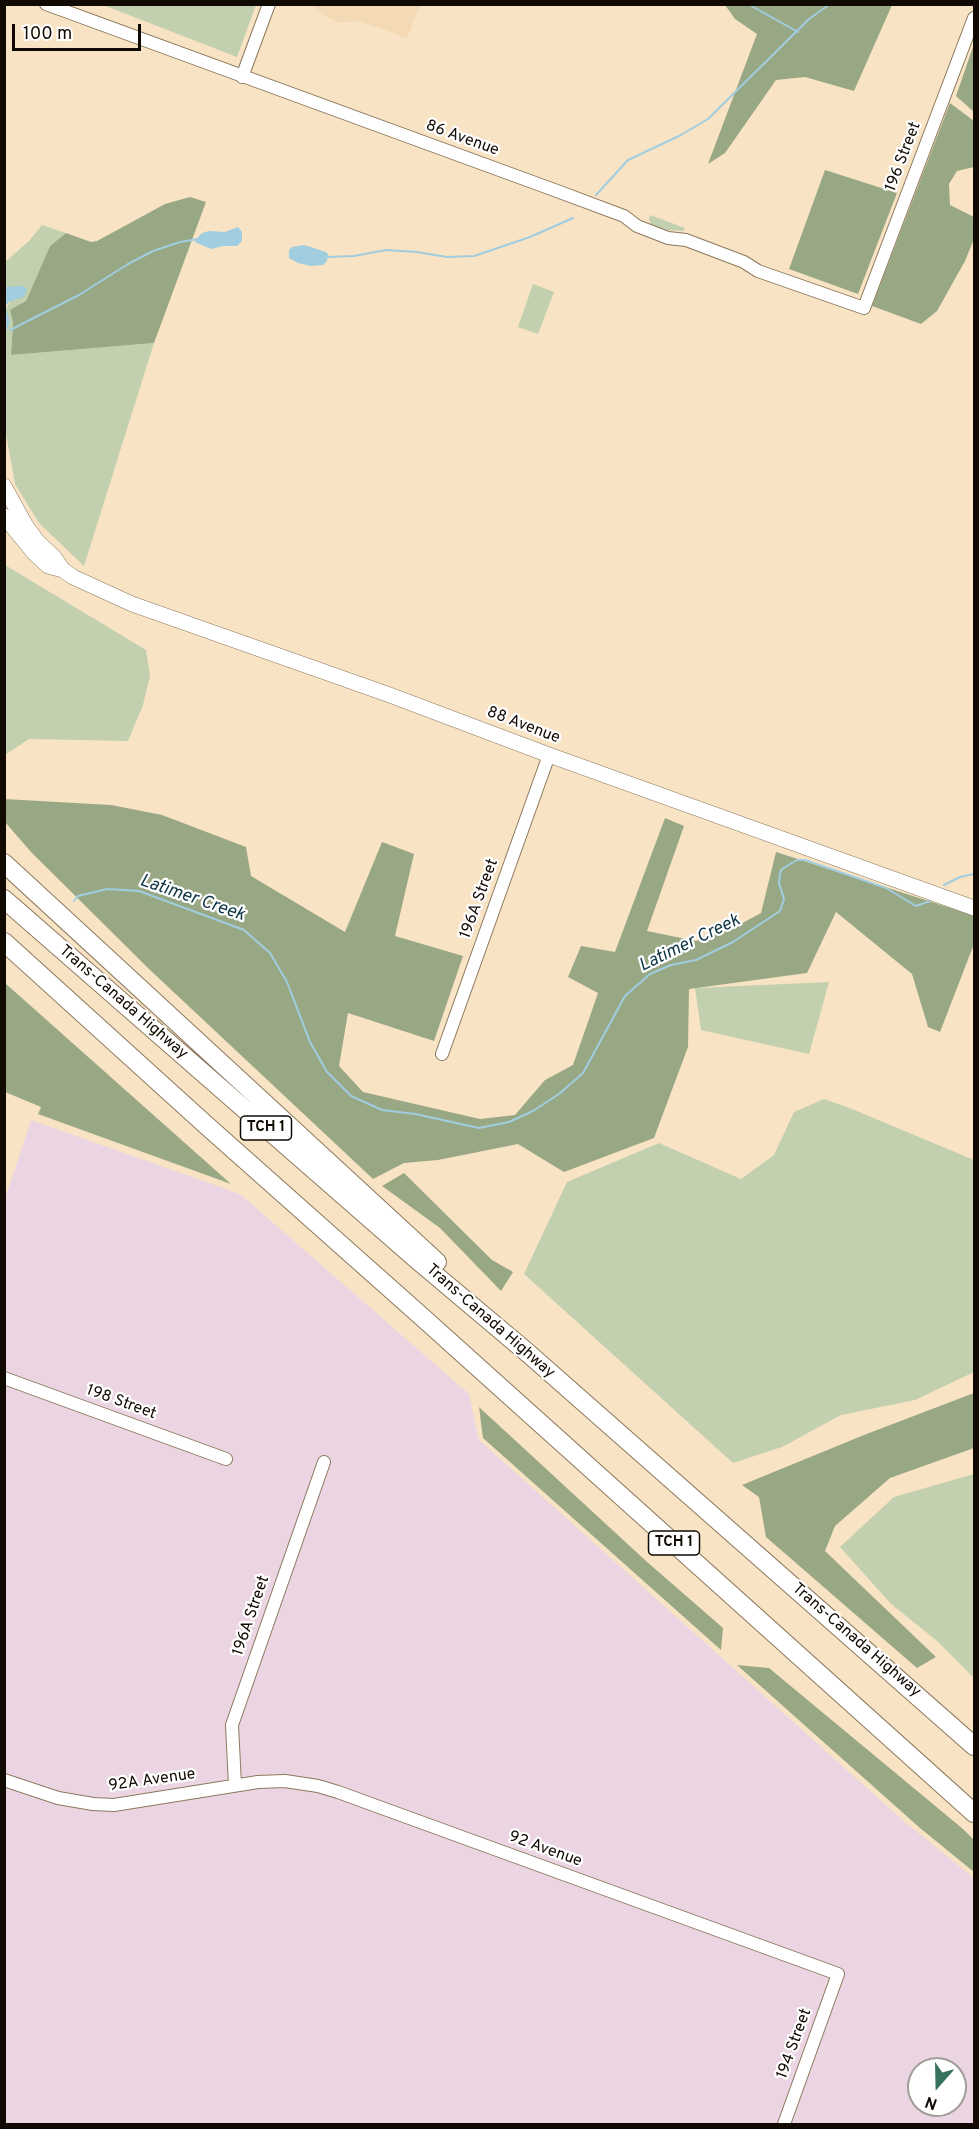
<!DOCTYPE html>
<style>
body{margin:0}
#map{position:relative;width:979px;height:2129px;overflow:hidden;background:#f8e3c4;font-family:Overpass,sans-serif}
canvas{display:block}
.frame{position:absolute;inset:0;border:6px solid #110a02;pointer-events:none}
.north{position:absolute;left:907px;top:2057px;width:60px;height:60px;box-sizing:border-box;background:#fff;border:2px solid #a09d9a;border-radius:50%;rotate:200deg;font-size:16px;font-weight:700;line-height:24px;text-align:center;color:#110a02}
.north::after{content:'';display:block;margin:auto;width:21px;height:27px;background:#36725c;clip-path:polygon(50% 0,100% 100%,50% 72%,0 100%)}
.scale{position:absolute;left:12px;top:24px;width:129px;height:27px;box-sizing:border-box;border:3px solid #110a02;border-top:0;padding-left:8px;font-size:18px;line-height:21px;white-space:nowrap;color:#110a02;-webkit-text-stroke:4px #fff;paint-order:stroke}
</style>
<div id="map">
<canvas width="979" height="2129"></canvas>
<div class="frame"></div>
<div class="north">N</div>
<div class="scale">100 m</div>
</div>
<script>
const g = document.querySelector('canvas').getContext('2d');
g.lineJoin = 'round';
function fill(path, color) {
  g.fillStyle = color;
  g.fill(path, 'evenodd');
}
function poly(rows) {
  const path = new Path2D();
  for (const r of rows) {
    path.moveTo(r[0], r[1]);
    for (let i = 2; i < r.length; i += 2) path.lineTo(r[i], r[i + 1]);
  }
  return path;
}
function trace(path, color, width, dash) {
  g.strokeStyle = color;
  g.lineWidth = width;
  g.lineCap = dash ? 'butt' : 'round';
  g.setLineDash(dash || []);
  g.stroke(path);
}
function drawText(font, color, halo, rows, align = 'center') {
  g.font = font + ' Overpass,sans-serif';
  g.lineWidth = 4.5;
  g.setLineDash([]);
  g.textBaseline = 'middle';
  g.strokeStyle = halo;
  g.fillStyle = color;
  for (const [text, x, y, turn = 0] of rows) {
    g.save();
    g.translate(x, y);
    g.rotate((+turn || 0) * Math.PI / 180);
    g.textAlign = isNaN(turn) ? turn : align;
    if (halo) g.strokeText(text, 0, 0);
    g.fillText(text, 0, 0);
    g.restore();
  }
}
fill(poly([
 [312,5,420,5,407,38,359,21,340,23,324,15]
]), '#f4dab4');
fill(poly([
 [31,1120,240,1194,469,1394,479,1440,906,1823,974,1878,974,2124,5,2124,4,1202],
 [919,2069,955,2069,955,2105,919,2105]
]), '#ebd5e3');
fill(poly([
 [103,5,256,5,237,57],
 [650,215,685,228,683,231,666,230,651,225,649,219],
 [42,225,66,233,50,246,26,301,13,322,11,355,154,343,84,566,39,523,15,484,5,428,5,330,7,330,10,322,6,309,10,301,5,287,5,262,29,241],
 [533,284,554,292,538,334,518,327],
 [5,565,146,650,150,676,143,705,128,741,29,739,5,755],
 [829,982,809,1054,701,1030,695,988],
 [824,1099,852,1109,974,1160,974,1372,915,1400,841,1415,782,1447,733,1463,524,1274,567,1182,659,1143,741,1179,774,1155,794,1112],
 [974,1474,974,1678,936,1640,891,1604,840,1547,894,1497]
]), '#c2d0b0');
fill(poly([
 [725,5,892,5,854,91,805,77,776,80,725,153,708,164,757,34,735,19],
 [974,44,974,112,956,96],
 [950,103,974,121,974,167,957,171,949,184,950,205,974,217,974,239,965,261,937,311,921,324,872,306],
 [825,170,897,193,858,294,789,269],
 [190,197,206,202,154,343,11,355,13,322,10,310,26,301,50,246,66,233,91,242,97,241,165,204],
 [4,799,111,805,162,815,246,847,251,876,345,932,382,842,414,854,395,936,463,956,434,1041,348,1013,339,1066,363,1092,480,1119,515,1115,545,1080,573,1065,598,993,568,977,581,946,615,952,665,818,684,826,647,931,696,941,731,929,761,913,776,852,969,914,974,917,974,944,940,1032,928,1027,912,974,836,912,807,973,689,989,688,1047,654,1138,564,1172,518,1144,438,1160,404,1163,373,1179,149,969,31,852,5,822],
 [5,983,231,1184,38,1114,41,1107,5,1092],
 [404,1173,492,1260,513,1272,501,1291,440,1228,382,1186],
 [974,1393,974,1448,890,1478,835,1526,825,1551,936,1657,917,1668,766,1537,759,1497,742,1485,864,1435],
 [479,1407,646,1561,723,1628,721,1650,483,1438],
 [737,1665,769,1668,963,1829,974,1840,974,1872,920,1828]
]), '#99a884');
fill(poly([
 [238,227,242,232,242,241,237,246,223,246,211,249,195,242,196,239,202,233,209,231,225,232],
 [304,245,326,252,328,254,327,261,323,265,311,266,298,263,289,258,289,250,292,247],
 [23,286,27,289,24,297,10,301,6,305,6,309,10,322,7,330,5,330,5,287]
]), '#a0cddf');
trace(poly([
 [748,4,798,32],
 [596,195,628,160,679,136,708,119,809,19,830,4],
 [327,257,354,256,386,250,417,252,447,257,474,256,530,237,573,218],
 [10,330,79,295,128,264,153,251,180,242,198,239],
 [944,885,960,877,974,874],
 [74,901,78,896,107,889,139,891,244,930,270,953,287,982,310,1042,327,1072,351,1096,382,1110,415,1114,479,1128,509,1122,533,1111,559,1094,583,1073,625,996,650,974,671,965,696,960,733,942,780,911,784,899,779,883,780,873,782,869,797,860,805,860,886,888,916,906,930,901]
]), '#a0cddf', 2);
const minor = poly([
 [46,4,557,191,624,216,637,226,668,238,686,240,744,262,758,271,864,308,974,18],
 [242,77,269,4],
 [442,1054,549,755],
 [4,1378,226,1459],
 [4,1780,58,1798,93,1804,114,1805,258,1782,285,1781,318,1786,338,1792,838,1974,784,2124],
 [235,1785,232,1725,324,1462]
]);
const major = poly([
 [4,486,26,526,38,542,54,557,63,570],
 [4,516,34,553,48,566,63,570,73,577,132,604,387,694,549,755,974,908]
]);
const highway = poly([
 [4,863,437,1262],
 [4,899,415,1258,529,1354,974,1746],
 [4,942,206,1125,421,1316,974,1813]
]);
trace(minor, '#8c795d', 14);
trace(major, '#8c795d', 16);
trace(highway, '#8c795d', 20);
trace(minor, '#fff', 12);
trace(major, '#fff', 15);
trace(highway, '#fff', 18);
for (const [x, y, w] of [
 [266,1128,51],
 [674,1543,51]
]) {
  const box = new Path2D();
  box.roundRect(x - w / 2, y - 12, w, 24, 4.5);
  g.fillStyle = '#fff';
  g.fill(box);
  trace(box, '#110a02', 1.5);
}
drawText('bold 15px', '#110a02', null, [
 ["TCH 1",266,1128],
 ["TCH 1",674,1543]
]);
drawText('16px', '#110a02', '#fff', [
 ["86 Avenue",462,139,20],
 ["196 Street",904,157,-69],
 ["88 Avenue",523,726,21],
 ["196A Street",480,899,-70],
 ["Trans-Canada Highway",123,1003,41],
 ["Trans-Canada Highway",490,1322,41],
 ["198 Street",121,1403,20],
 ["196A Street",252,1616,-71],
 ["Trans-Canada Highway",856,1641,41],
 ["92A Avenue",152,1781,-8],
 ["92 Avenue",545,1850,20],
 ["194 Street",795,2044,-70]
]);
drawText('italic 18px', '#0e3644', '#fff', [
 ["Latimer Creek",192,899,19],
 ["Latimer Creek",690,944,-26]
]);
</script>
